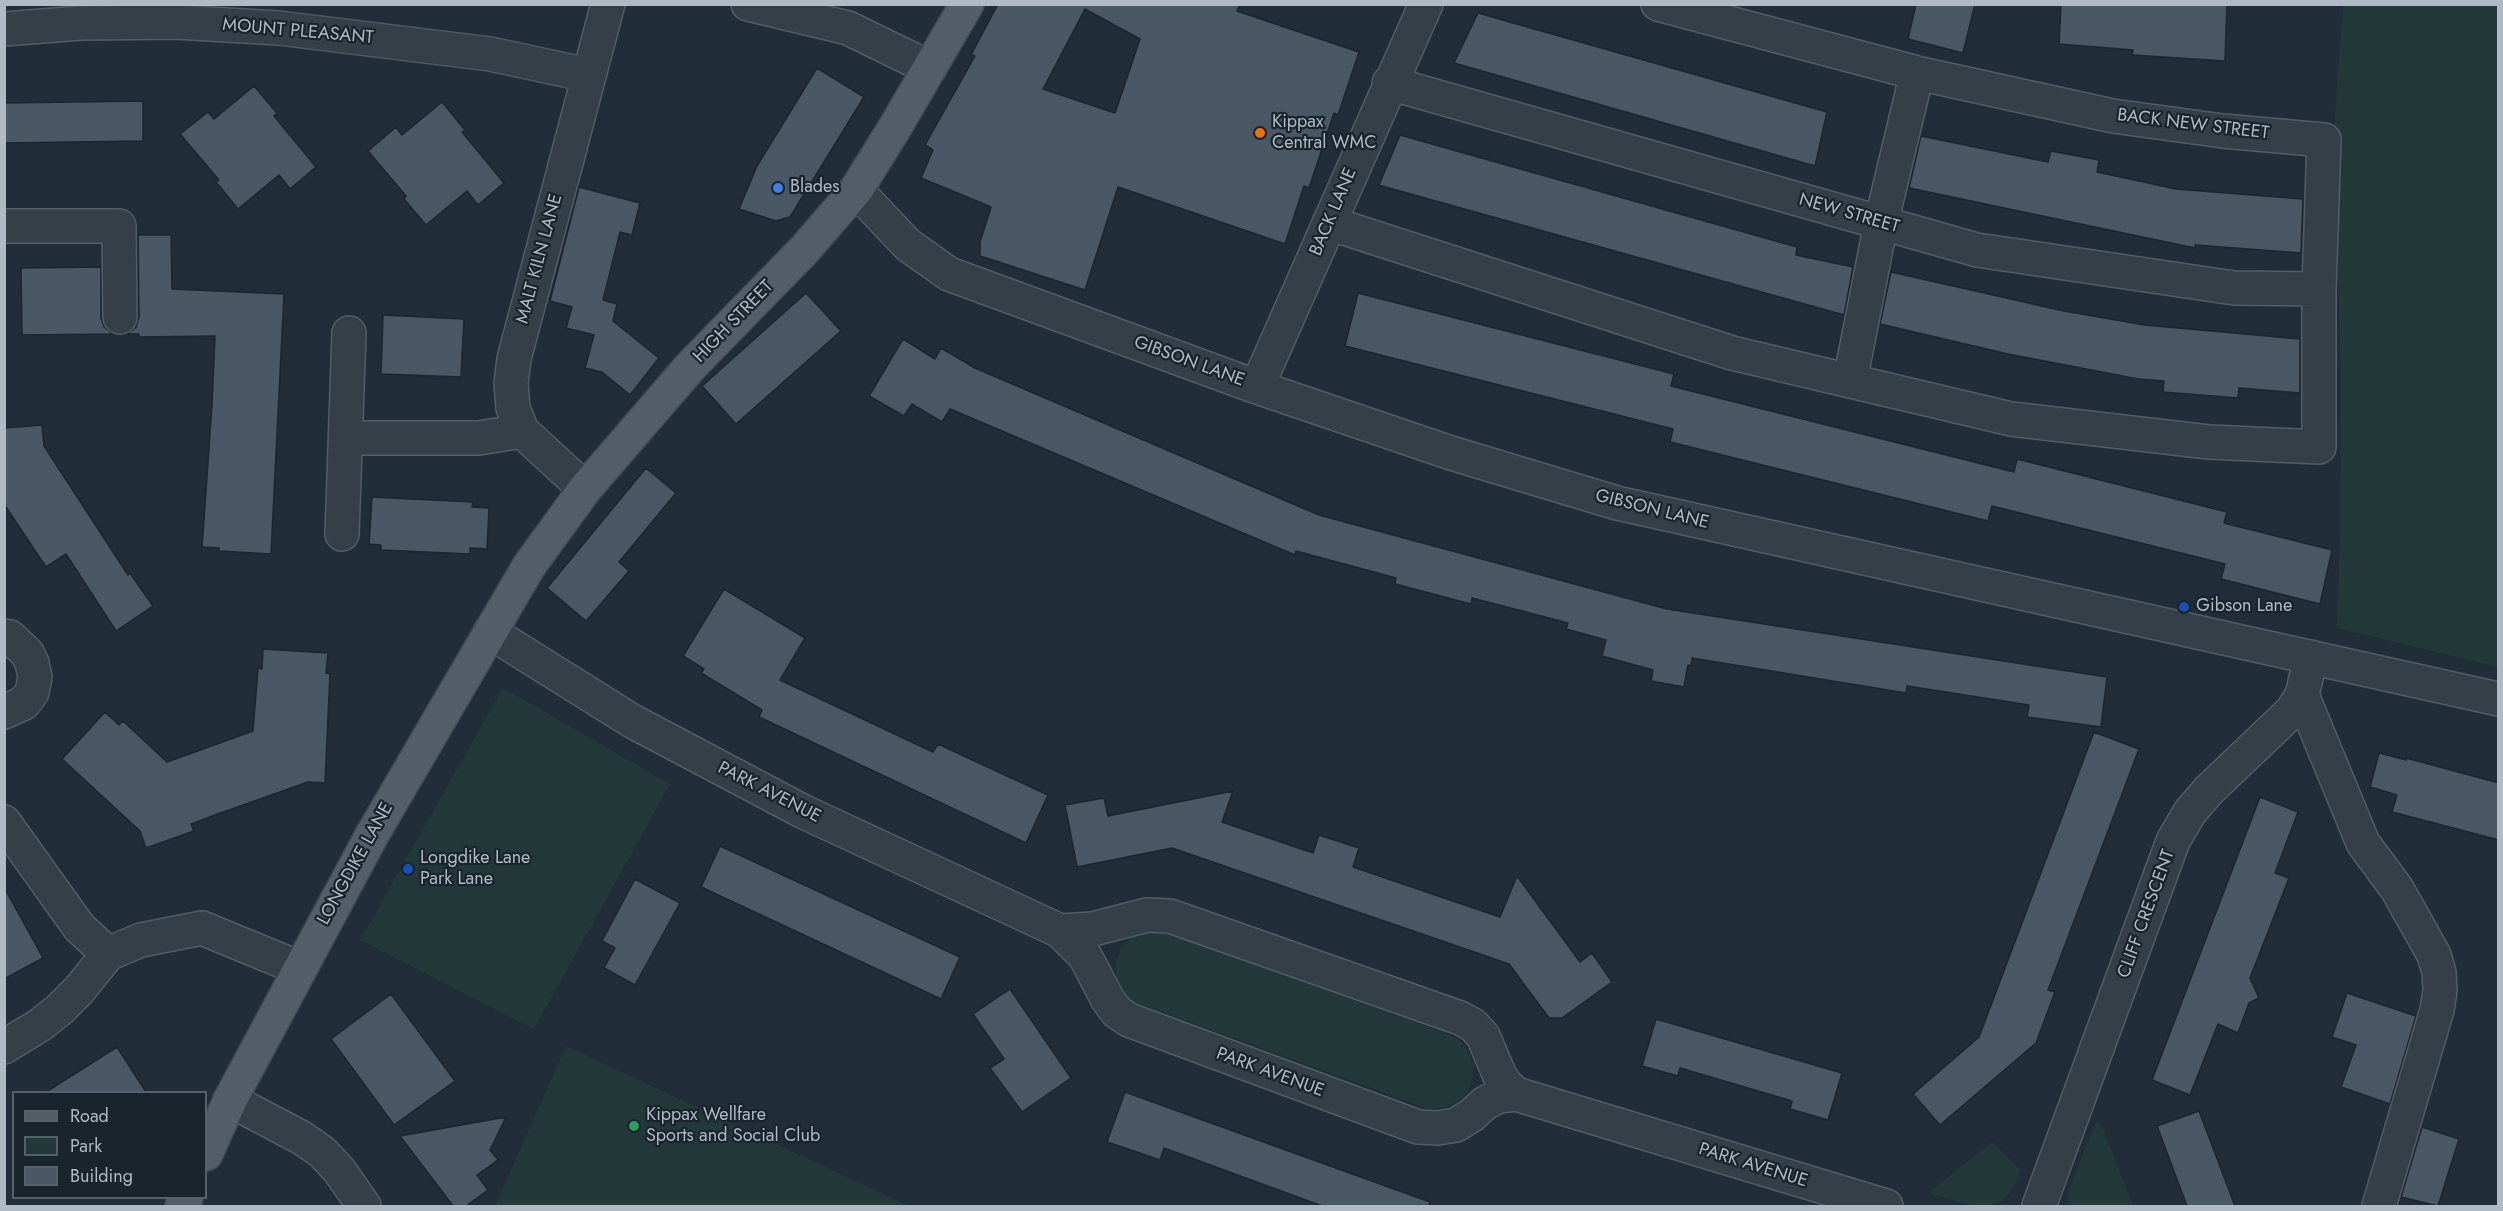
<!DOCTYPE html>
<style>
body{margin:0}
#map{position:relative;width:2503px;height:1211px;overflow:hidden;background:#212d38;font-family:Jost,sans-serif}
canvas{display:block}
.frame{position:absolute;inset:0;border:6px solid #afbac5;pointer-events:none}
.legend{position:absolute;left:12px;top:1091px;width:195px;height:108px;box-sizing:border-box;background:#1a242d;border:2px solid #56606a;margin:0;padding:8px 10px;list-style:none;font-size:18px;color:#afbac5}
.legend li{display:flex;align-items:center;gap:12px;height:30px}
.legend b{width:30px;border:2px solid #56606a}
</style>
<div id="map">
<canvas width="2503" height="1211"></canvas>
<div class="frame"></div>
<ul class="legend">
<li><b style="height:8px;background:#535e68"></b>Road</li>
<li><b style="height:16px;background:#233939"></b>Park</li>
<li><b style="height:16px;background:#495864"></b>Building</li>
</ul>
</div>
<script>
const g = document.querySelector('canvas').getContext('2d');
g.lineJoin = 'round';
function fill(path, color) {
  g.fillStyle = color;
  g.fill(path, 'evenodd');
}
function poly(rows) {
  const path = new Path2D();
  for (const r of rows) {
    path.moveTo(r[0], r[1]);
    for (let i = 2; i < r.length; i += 2) path.lineTo(r[i], r[i + 1]);
  }
  return path;
}
function trace(path, color, width, dash) {
  g.strokeStyle = color;
  g.lineWidth = width;
  g.lineCap = dash ? 'butt' : 'round';
  g.setLineDash(dash || []);
  g.stroke(path);
}
function drawText(font, color, halo, rows, align = 'center') {
  g.font = font + ' Jost,sans-serif';
  g.lineWidth = 4.5;
  g.setLineDash([]);
  g.textBaseline = 'middle';
  g.strokeStyle = halo;
  g.fillStyle = color;
  for (const [text, x, y, turn = 0] of rows) {
    g.save();
    g.translate(x, y);
    g.rotate((+turn || 0) * Math.PI / 180);
    g.textAlign = isNaN(turn) ? turn : align;
    if (halo) g.strokeText(text, 0, 0);
    g.fillText(text, 0, 0);
    g.restore();
  }
}
fill(poly([
 [2343,5,2498,5,2498,667,2337,628,2340,539,2341,376,2334,129],
 [503,688,670,784,534,1029,360,940],
 [1154,930,1166,932,1450,1035,1460,1041,1468,1051,1473,1063,1473,1075,1470,1087,1463,1097,1453,1104,1442,1108,1429,1109,1135,1002,1125,994,1119,984,1115,971,1117,959,1122,948,1130,938,1141,932],
 [566,1046,909,1206,495,1206],
 [2096,1122,2101,1124,2133,1206,2067,1206,2068,1191],
 [1992,1142,2020,1170,2016,1183,2009,1194,2000,1202,1988,1206,1974,1206,1928,1193]
]), '#233939');
const building = poly([
 [998,4,1240,4,1237,11,1359,52,1338,115,1334,113,1309,188,1304,186,1285,244,1118,187,1085,290,980,256,980,242,991,207,921,178,933,150,925,145,975,56,971,55,998,4],
 [1085,9,1140,39,1115,113,1043,89,1085,9],
 [1916,4,1975,4,1963,53,1908,39,1916,4],
 [2061,4,2227,4,2225,61,2132,55,2133,50,2059,44,2061,4],
 [1478,13,1827,112,1815,166,1454,63,1478,13],
 [817,68,864,97,790,217,776,221,739,209,757,166,817,68],
 [254,86,277,113,274,116,316,167,290,189,279,175,238,209,216,182,219,180,180,134,208,112,214,119,254,86],
 [143,101,143,141,4,143,4,103,143,101],
 [442,102,465,130,462,132,504,183,478,205,467,191,426,225,404,199,406,196,368,151,396,127,402,135,442,102],
 [1400,135,1797,247,1796,255,1853,267,1844,315,1382,186,1379,185,1400,135],
 [1921,136,2048,162,2051,151,2099,160,2097,172,2176,189,2303,199,2301,253,2195,245,2195,248,1909,188,1921,136],
 [579,187,640,203,632,235,620,232,603,300,617,304,613,321,659,358,630,395,602,372,585,368,594,335,566,328,572,307,550,301,579,187],
 [138,235,171,235,172,289,284,294,271,554,219,551,219,548,202,547,212,405,215,336,139,337,139,334,127,334,136,327,139,317,138,235],
 [101,267,101,318,104,327,113,334,22,335,21,268,101,267],
 [1891,272,2064,311,2145,325,2300,339,2300,393,2239,388,2238,398,2163,392,2164,381,2138,379,2008,354,1880,324,1891,272],
 [806,293,841,331,736,424,702,386,806,293],
 [1358,293,1674,374,1671,386,2014,472,2017,459,2227,512,2224,523,2332,550,2320,604,2221,579,2225,564,1992,506,1988,521,1670,442,1673,429,1345,346,1358,293],
 [383,315,464,319,461,377,381,374,383,315],
 [903,339,935,359,941,348,975,368,1319,515,1667,609,2107,677,2101,727,2027,717,2029,705,1907,686,1906,693,1692,658,1691,666,1688,665,1684,687,1651,681,1653,670,1602,656,1606,640,1566,629,1568,623,1472,598,1471,604,1395,584,1396,578,1296,551,1295,555,950,409,942,422,912,404,904,416,869,396,903,339],
 [42,425,44,446,128,575,130,573,153,606,116,631,66,554,46,567,4,504,4,428,42,425],
 [646,468,676,493,619,562,629,571,586,621,547,588,646,468],
 [372,497,473,502,472,507,489,508,487,549,470,548,470,554,381,550,381,545,369,544,372,497],
 [724,589,805,638,780,680,933,752,938,744,1048,795,1026,843,759,717,762,710,701,673,704,669,683,656,724,589],
 [263,649,328,653,326,673,330,674,325,783,308,782,215,815,191,824,194,831,146,848,140,831,62,759,105,712,119,725,123,721,167,762,253,731,258,668,262,669,263,649],
 [2094,732,2139,749,2048,990,2055,992,2036,1043,1940,1125,1913,1094,1979,1037,2094,732],
 [2379,753,2406,760,2406,758,2499,783,2499,840,2392,812,2397,795,2370,787,2379,753],
 [1233,791,1222,822,1313,853,1319,835,1359,848,1353,867,1500,917,1517,876,1580,962,1592,953,1612,982,1562,1018,1549,1018,1509,964,1172,848,1077,867,1065,805,1104,798,1108,816,1233,791],
 [2260,797,2298,812,2275,873,2289,878,2250,978,2259,998,2249,1003,2238,1033,2218,1024,2190,1095,2152,1080,2260,797],
 [720,846,960,957,941,999,701,887,720,846],
 [635,879,680,903,635,985,604,968,615,948,602,941,635,879],
 [4,887,43,958,4,979,4,887],
 [1010,989,1071,1078,1022,1112,990,1068,1004,1059,973,1014,1010,989],
 [2347,993,2416,1016,2390,1104,2341,1087,2356,1045,2332,1037,2347,993],
 [391,994,455,1081,394,1125,331,1039,391,994],
 [1656,1019,1842,1073,1828,1120,1790,1109,1792,1101,1680,1068,1678,1076,1642,1066,1656,1019],
 [117,1047,146,1092,46,1092,117,1047],
 [1125,1092,1430,1202,1429,1206,1322,1206,1164,1148,1160,1160,1107,1142,1125,1092],
 [2199,1111,2235,1206,2187,1206,2157,1126,2199,1111],
 [506,1117,490,1150,498,1160,477,1175,488,1190,466,1206,453,1206,400,1136,506,1117],
 [2422,1127,2459,1139,2438,1206,2401,1197,2422,1127]
]);
fill(building, '#495864');
trace(building, '#1c262f', 1.5);
const minor = poly([
 [748,4,848,28,930,68],
 [4,29,81,23,175,22,279,28,490,54,588,75],
 [1389,83,1977,250,2234,288,2319,289],
 [856,190,908,245,949,274,1257,387,1451,453,1617,503,2498,699],
 [1329,223,1732,353,2011,419,2209,442,2319,447,2319,289,2324,140,2223,131,2113,116,1917,73,1658,4],
 [4,226,119,226,120,317],
 [1850,381,1881,223,1917,73],
 [1257,387,1426,4],
 [346,438,479,438,522,431],
 [585,489,522,431,513,408,511,383,514,359,608,4],
 [342,534,349,333],
 [490,632,632,721,802,811,1060,931,1085,956,1108,1000,1117,1012,1129,1020,1418,1127,1438,1128,1456,1125,1472,1115,1485,1103,1499,1096,1516,1094],
 [4,636,10,637,27,653,32,663,35,677,32,692,24,703,4,712],
 [2302,695,2363,843,2397,889,2434,955,2439,972,2440,991,2437,1010,2379,1206],
 [4,822,79,927,108,954],
 [1060,931,1093,929,1147,915,1170,916,1460,1018,1473,1025,1483,1036,1500,1076,1506,1085,1516,1094,1886,1206],
 [4,1047,40,1025,60,1009,79,990,108,954,141,940,202,928,299,968],
 [230,1100,302,1138,322,1152,339,1170,364,1206],
 [2039,1206,2173,841,2190,812,2209,790,2292,711,2302,695,2311,657]
]);
const major = poly([
 [206,1154,230,1100,372,835,529,566,585,489,690,367,805,249,856,190,894,129,967,4],
 [182,1206,186,1198]
]);
trace(minor, '#525d66', 36);
trace(major, '#3e4852', 36);
trace(minor, '#353f48', 33);
trace(major, '#535e68', 33);
for (const [x, y, r, color] of [
 [1260,133,6,"#e8710a"],
 [778,188,6,"#3f7fe0"],
 [2184,607,6,"#1a4fb4"],
 [408,869,6,"#1a4fb4"],
 [634,1126,6,"#2e9e5b"]
]) {
  const dot = new Path2D();
  dot.arc(x, y, r, 0, 2 * Math.PI);
  g.fillStyle = color;
  g.fill(dot);
  trace(dot, '#1a242d', 2);
}
drawText('18px', '#afbac5', '#1a242d', [
 ["MOUNT PLEASANT",298,32,5],
 ["BACK NEW STREET",2193,125,7],
 ["BACK LANE",1334,212,-67],
 ["NEW STREET",1849,214,16],
 ["MALT KILN LANE",540,259,-75],
 ["HIGH STREET",734,322,-46],
 ["GIBSON LANE",1189,362,20],
 ["GIBSON LANE",1652,510,14],
 ["PARK AVENUE",769,793,27],
 ["LONGDIKE LANE",356,864,-61],
 ["CLIFF CRESCENT",2147,914,-70],
 ["PARK AVENUE",1270,1073,20],
 ["PARK AVENUE",1753,1166,17]
]);
drawText('18px', '#afbac5', '#1a242d', [
 ["Kippax",1272,123],
 ["Central WMC",1272,144],
 ["Blades",790,188],
 ["Gibson Lane",2196,607],
 ["Longdike Lane",420,859],
 ["Park Lane",420,880],
 ["Kippax Wellfare",646,1116],
 ["Sports and Social Club",646,1137]
], 'left');
</script>
